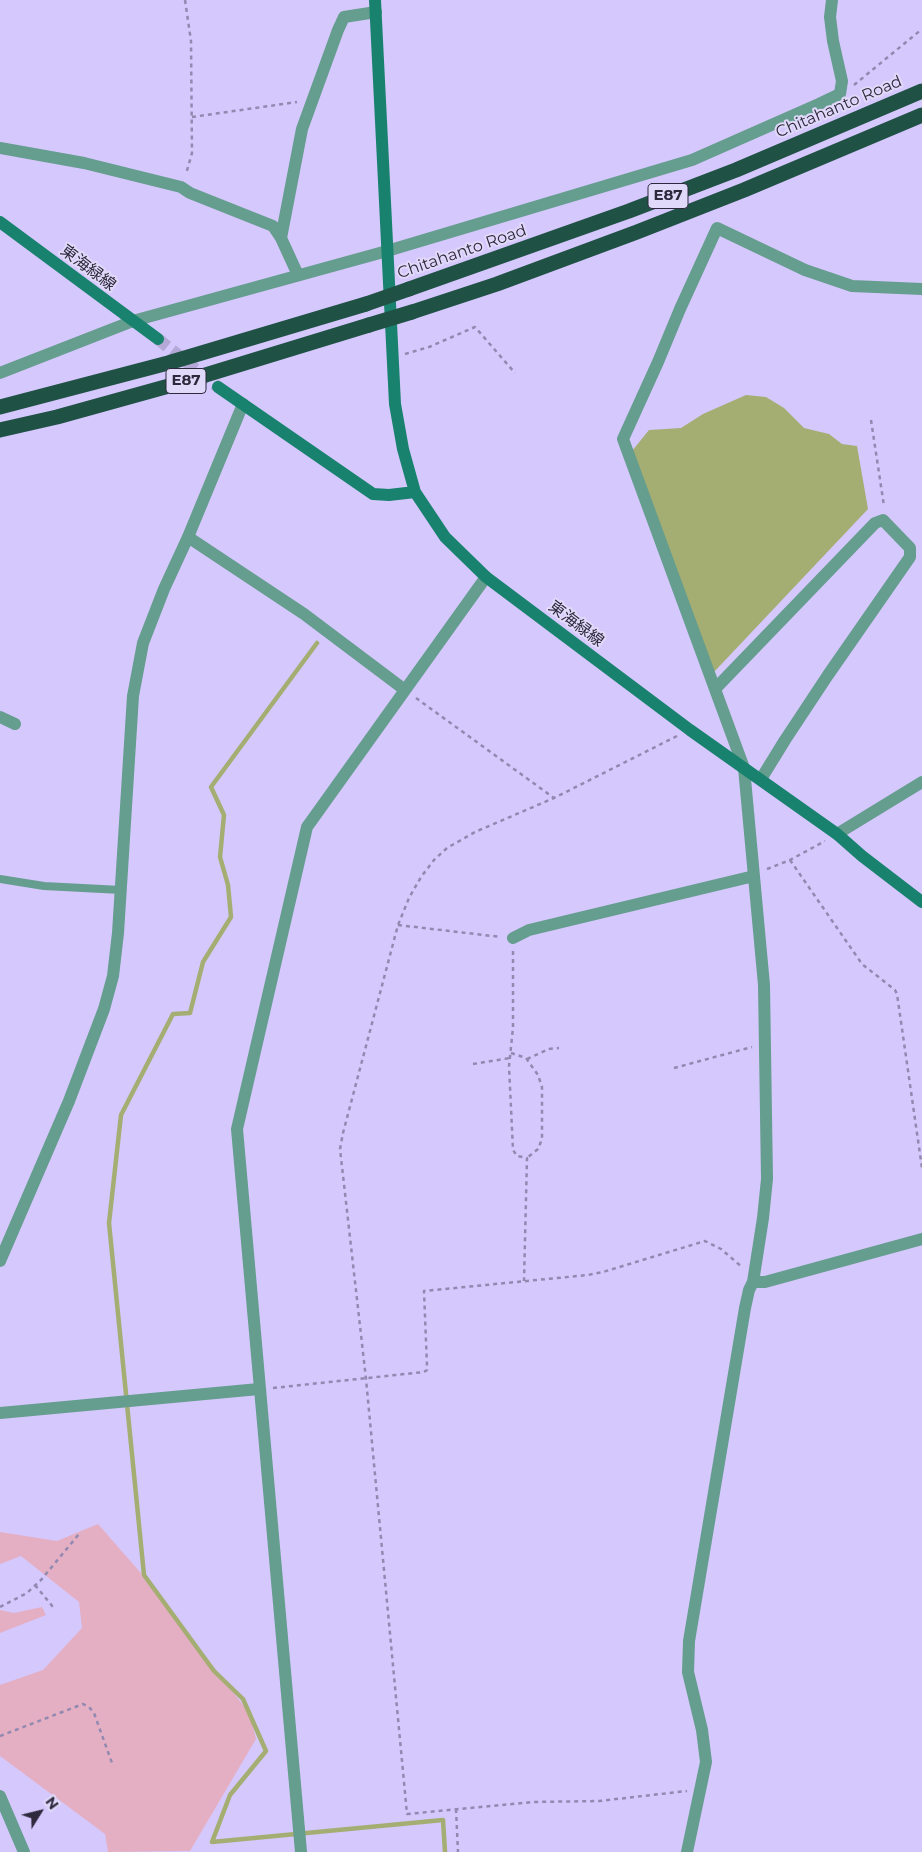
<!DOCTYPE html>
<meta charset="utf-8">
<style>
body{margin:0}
#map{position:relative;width:922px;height:1852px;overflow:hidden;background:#d5c8fd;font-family:Montserrat,sans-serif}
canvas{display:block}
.north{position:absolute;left:15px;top:1787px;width:50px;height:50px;-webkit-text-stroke:4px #e0d9f9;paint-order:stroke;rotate:54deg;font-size:14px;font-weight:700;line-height:20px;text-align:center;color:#2d283c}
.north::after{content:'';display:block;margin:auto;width:18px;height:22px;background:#2d283c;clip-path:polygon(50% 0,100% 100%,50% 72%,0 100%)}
</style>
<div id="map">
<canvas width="922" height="1852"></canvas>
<div class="north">N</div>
</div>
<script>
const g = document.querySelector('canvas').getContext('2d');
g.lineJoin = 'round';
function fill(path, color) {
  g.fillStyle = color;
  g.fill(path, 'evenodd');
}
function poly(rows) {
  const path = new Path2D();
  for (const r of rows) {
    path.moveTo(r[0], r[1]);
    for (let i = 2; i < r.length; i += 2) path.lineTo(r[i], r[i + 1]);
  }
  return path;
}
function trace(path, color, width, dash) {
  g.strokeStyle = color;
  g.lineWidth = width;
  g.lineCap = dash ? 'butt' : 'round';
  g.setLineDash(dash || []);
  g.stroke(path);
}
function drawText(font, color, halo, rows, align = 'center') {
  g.font = font + ' Montserrat,"Noto Sans JP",sans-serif';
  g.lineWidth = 4;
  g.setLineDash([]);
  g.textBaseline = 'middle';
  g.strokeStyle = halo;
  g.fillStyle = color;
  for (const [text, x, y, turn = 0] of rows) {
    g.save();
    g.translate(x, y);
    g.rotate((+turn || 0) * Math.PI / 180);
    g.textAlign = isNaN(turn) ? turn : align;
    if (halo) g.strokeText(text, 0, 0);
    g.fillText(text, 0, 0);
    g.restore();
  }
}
fill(poly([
 [98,1524,140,1572,250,1714,256,1739,190,1851,108,1852,105,1834,0,1756,0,1685,43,1670,82,1628,79,1602,21,1556,0,1564,0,1532,57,1541],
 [42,1607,46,1615,0,1633,0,1610,14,1613]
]), '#e5afc3');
fill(poly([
 [746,395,766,397,784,408,804,428,829,434,842,444,857,446,868,509,714,672,632,451,649,430,681,428,703,414]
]), '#a5ae72');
trace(poly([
 [317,643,211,787,224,815,220,857,228,885,231,917,203,962,190,1013,173,1014,121,1115,109,1223,144,1575,214,1671,243,1699,266,1751,230,1795,212,1842,443,1820,445,1852]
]), '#a5ae72', 4.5);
trace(poly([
 [158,339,218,387]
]), '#b3a8d6', 12, [12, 6]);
trace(poly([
 [185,0,191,41,192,153,186,174],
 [854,85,922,29],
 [192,117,297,102],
 [405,354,429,347,475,327,515,373],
 [871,420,884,506],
 [416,698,554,798],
 [677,736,554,798,475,832,447,848,434,860,421,877,409,898,398,925,343,1133,340,1149,366,1379,407,1814,533,1802,599,1801,687,1791],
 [790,860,862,964,895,990,897,994,922,1168],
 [767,869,790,860,825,841],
 [398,925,501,937],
 [513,951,513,1028,509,1066,513,1150,517,1156,527,1158,524,1281],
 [511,1053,526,1058,538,1075,542,1087,542,1139,538,1149,527,1158],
 [527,1059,549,1049,559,1048],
 [473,1064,510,1058],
 [674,1068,752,1047],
 [273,1388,424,1372,427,1370,427,1366,424,1291,588,1275,603,1272,705,1241,721,1249,742,1267],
 [35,1585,53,1607],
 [0,1607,27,1593,41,1580,79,1534],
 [0,1736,83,1704,89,1707,94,1713,112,1763],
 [456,1809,458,1852]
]), '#9289b1', 2.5, [4, 4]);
trace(poly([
 [0,879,44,886,121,890]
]), '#659d8e', 8);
trace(poly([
 [0,148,84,163,181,187,190,193,273,226,281,238,298,275],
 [281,238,302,129,338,30,344,17,376,12],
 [0,373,133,321,387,251,692,160,819,104,840,94,842,81,833,41,830,17,832,0],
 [188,537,304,614,405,690],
 [715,689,875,523,883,520,910,548,910,557,828,675,785,740,761,779],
 [0,717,15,724],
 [837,834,922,782],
 [513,938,529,930,754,876],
 [0,1261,69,1101,104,1009,113,976,118,933,133,696,143,643,164,589,188,537,243,404],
 [753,1282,765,1282,922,1239],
 [0,1413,259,1389],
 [0,1796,24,1852],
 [301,1852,237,1129,307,827,486,577],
 [687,1852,706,1762,702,1730,688,1672,689,1641,745,1308,749,1290,753,1282,763,1218,767,1179,764,985,744,768,623,439,658,362,680,309,717,228,805,270,852,286,922,289]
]), '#659d8e', 12);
trace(poly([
 [375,0,395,404,403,449,415,492,445,537,486,577,690,730,837,834,862,856,922,902],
 [0,222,158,339],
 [218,387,373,494,389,495,415,492]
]), '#19826e', 12);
trace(poly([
 [409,289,629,211,736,170,922,91],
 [412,312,497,284,637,232,744,190,922,115],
 [0,407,168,363,366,304],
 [0,430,57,417,176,384,369,325]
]), '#205145', 15);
trace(poly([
 [366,304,409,289],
 [369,325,412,312]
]), '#205145', 15);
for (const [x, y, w] of [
 [668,196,40],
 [186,381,40]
]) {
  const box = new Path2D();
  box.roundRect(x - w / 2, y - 12.5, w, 25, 4);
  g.fillStyle = '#e0d9f9';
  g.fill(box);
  trace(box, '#2d283c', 1);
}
drawText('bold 15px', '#2d283c', null, [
 ["E87",668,196],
 ["E87",186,381]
]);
drawText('16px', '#2d283c', '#e0d9f9', [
 ["Chitahanto Road",839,107,-23],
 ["Chitahanto Road",462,252,-19],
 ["東海緑線",88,268,37],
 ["東海緑線",576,624,37]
]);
</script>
